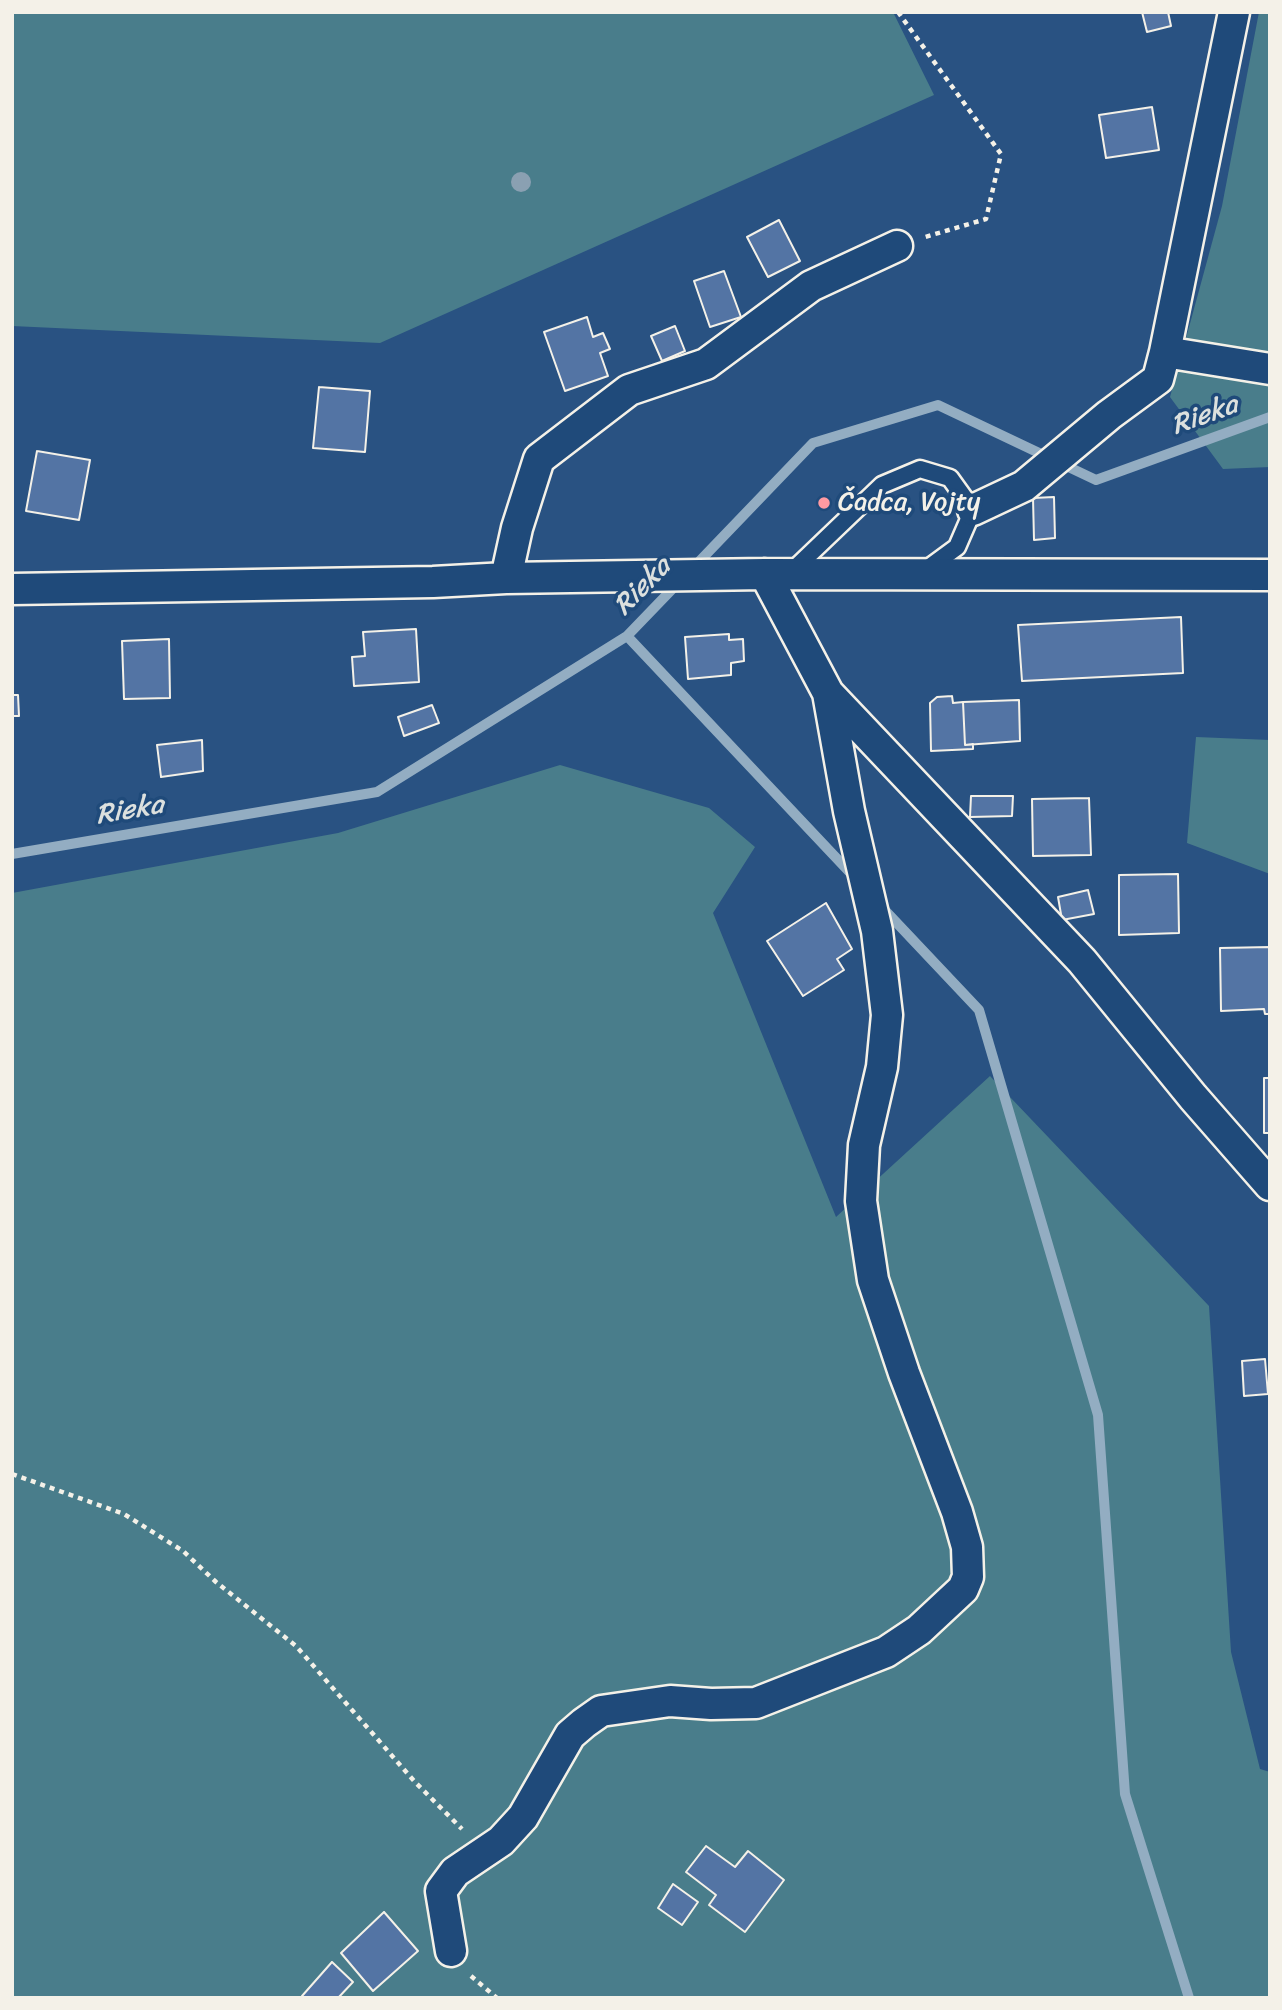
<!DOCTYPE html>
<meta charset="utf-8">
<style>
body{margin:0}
#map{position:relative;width:1282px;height:2010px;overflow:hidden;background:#295282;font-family:Sriracha,sans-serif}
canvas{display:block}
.frame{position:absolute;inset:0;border:14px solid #f4f1e8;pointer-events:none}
</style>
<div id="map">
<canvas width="1282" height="2010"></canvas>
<div class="frame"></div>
</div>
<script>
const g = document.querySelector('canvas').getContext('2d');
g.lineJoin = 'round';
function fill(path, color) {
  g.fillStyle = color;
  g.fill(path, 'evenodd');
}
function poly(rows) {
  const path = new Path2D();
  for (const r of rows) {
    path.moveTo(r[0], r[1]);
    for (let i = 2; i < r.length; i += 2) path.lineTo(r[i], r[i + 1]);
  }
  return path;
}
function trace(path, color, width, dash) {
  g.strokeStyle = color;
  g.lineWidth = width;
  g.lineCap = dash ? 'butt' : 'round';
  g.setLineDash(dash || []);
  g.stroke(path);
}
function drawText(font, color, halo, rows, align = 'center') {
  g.font = font + ' Sriracha,sans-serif';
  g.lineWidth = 7;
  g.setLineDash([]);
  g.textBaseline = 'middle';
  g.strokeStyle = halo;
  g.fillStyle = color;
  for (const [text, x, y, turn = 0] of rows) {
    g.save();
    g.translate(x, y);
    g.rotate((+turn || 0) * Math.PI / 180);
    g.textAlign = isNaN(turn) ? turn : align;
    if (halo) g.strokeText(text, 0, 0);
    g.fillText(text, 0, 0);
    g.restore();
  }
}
fill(poly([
 [12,12,893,12,934,95,380,343,12,326],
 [1259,12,1270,12,1270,467,1223,469,1170,397,1222,206],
 [1196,737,1270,740,1270,874,1187,843],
 [560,765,709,808,755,847,713,913,836,1217,990,1076,1209,1306,1231,1652,1260,1769,1270,1772,1270,1998,12,1998,12,893,338,833]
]), '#497d8b');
trace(poly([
 [692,569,813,443,938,405,1096,480,1270,417],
 [627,636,858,881],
 [12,854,377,792,627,636,680,581],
 [878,903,979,1010,1098,1415,1125,1794,1189,1998]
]), '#93adc2', 10);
const building = poly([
 [1142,12,1168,12,1171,26,1147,32,1142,12],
 [1152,107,1159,150,1106,158,1099,115,1152,107],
 [779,220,800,261,768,277,747,237,779,220],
 [724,271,741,317,710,327,694,281,724,271],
 [587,317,593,337,603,333,610,349,600,353,608,376,565,391,544,332,587,317],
 [675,326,685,351,662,361,651,336,675,326],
 [319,387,370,391,365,452,313,448,319,387],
 [37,451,90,460,79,520,26,511,37,451],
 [1054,497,1055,538,1034,540,1033,498,1054,497],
 [1181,617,1183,673,1022,681,1018,625,1181,617],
 [416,629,419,682,354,686,352,657,365,656,363,632,416,629],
 [729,634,729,640,743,639,744,661,731,663,731,675,688,679,685,637,729,634],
 [169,639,170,698,124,699,122,641,169,639],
 [12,695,18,695,19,716,12,716,12,695],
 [952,696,953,703,963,702,965,745,973,744,973,749,931,751,930,703,937,697,952,696],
 [1019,700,1020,741,965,745,963,702,1019,700],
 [432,705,439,723,404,736,398,717,432,705],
 [202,740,203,771,161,777,157,745,202,740],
 [971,796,1013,796,1012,816,970,817,971,796],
 [1089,798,1091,855,1033,856,1032,799,1089,798],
 [1178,874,1179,933,1119,935,1119,875,1178,874],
 [1088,890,1094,914,1062,920,1058,897,1088,890],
 [826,903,852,949,837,959,844,970,803,996,767,941,826,903],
 [1270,947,1270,1014,1265,1014,1264,1009,1221,1011,1220,948,1270,947],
 [1264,1078,1270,1078,1270,1133,1264,1133,1264,1078],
 [1265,1359,1268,1394,1244,1396,1242,1361,1265,1359],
 [706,1846,735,1867,748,1851,784,1880,745,1932,709,1905,716,1895,686,1872,706,1846],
 [673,1884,698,1902,682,1925,658,1908,673,1884],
 [384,1912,418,1951,373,1991,341,1953,384,1912],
 [332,1962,353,1982,338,1998,303,1998,302,1996,332,1962]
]);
fill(building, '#5374a4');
trace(building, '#f4f1e8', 2);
const service = poly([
 [789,574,882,485,920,469,950,478,973,510,957,547,923,572]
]);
const minor = poly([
 [1165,352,1270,369],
 [973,510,1024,486,1109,415,1158,379,1165,352,1234,12],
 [506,578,517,528,539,459,629,390,706,364,811,286,897,246],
 [12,589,433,582,506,578,765,574,1270,575],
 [828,693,1082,961,1193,1097,1270,1185],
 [451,1951,441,1891,455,1872,501,1841,523,1817,570,1735,584,1723,601,1711,670,1701,711,1704,756,1703,886,1652,919,1630,963,1589,968,1577,967,1547,957,1512,904,1373,873,1280,861,1201,864,1145,882,1067,887,1015,877,931,849,811,828,693,765,574]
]);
trace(service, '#f4f1e8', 21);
trace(minor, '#f4f1e8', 35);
trace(poly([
 [898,12,1001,154,986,219,925,237],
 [12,1474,124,1514,183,1551,216,1582,296,1646,415,1782,462,1829],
 [471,1976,497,1998]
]), '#f4f1e8', 4.5, [5, 5]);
trace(service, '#1f4a7a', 16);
trace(minor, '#1f4a7a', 30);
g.fillStyle = '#8aa0b2';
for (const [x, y] of [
 [521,182]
]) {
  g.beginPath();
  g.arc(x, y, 10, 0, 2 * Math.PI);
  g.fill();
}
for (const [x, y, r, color] of [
 [824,503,7,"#ff9aa2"]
]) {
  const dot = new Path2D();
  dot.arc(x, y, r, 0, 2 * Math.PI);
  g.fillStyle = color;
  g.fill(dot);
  trace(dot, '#1f4a7a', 2.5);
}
drawText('26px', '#f4f1e8', '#1f4a7a', [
 ["Čadca, Vojty",838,503]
], 'left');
drawText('italic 28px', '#dce0de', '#1f4a7a', [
 ["Rieka",1205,416,-20],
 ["Rieka",643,587,-46],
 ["Rieka",130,811,-10]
]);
</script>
